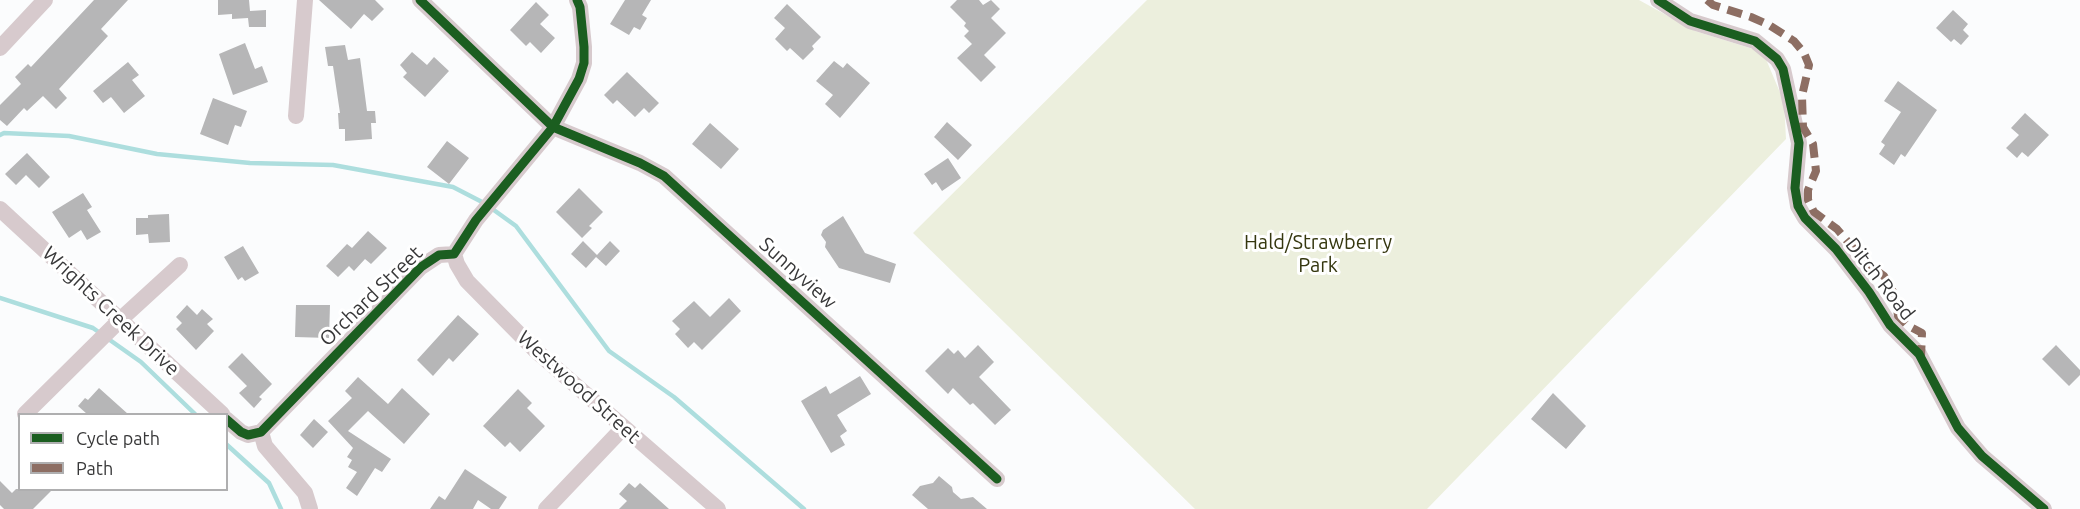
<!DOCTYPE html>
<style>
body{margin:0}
#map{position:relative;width:2080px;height:509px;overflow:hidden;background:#fbfcfd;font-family:Ubuntu,sans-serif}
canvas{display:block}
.legend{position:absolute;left:18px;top:413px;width:210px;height:78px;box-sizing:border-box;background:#fff;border:2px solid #afafb0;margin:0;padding:8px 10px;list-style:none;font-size:18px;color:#383839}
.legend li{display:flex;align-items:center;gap:12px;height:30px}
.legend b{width:30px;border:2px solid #afafb0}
</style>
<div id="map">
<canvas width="2080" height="509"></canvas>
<ul class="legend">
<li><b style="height:8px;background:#1b5e20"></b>Cycle path</li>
<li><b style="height:8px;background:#8d6e63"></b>Path</li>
</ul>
</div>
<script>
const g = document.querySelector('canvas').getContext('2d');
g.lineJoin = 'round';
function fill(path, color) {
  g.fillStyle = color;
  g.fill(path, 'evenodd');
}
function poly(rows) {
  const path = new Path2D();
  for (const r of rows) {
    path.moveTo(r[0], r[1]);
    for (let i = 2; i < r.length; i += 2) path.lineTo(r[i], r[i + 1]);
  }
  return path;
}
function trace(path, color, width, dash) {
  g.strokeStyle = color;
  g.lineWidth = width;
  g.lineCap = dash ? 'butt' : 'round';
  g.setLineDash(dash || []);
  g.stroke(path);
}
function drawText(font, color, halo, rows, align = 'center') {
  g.font = font + ' Ubuntu,sans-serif';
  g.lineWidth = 6;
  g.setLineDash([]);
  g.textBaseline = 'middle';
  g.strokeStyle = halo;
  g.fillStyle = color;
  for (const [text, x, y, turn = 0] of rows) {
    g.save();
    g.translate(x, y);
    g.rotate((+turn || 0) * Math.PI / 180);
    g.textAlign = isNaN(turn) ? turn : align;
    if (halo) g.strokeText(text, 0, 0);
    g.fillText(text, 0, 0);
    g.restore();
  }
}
fill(poly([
 [1147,0,1639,0,1695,31,1763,52,1784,102,1786,139,1427,509,1195,509,913,233]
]), '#ecefdd');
trace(poly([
 [0,135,4,133,69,136,157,154,250,163,333,165,453,187,484,203],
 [491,208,516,226,609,351,674,397,804,509],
 [0,298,93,328,100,333],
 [107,338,141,362,195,414],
 [226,444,269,483,281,509]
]), '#addede', 4.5);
fill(poly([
 [94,0,128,0,101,29,108,36,59,89,67,98,56,109,43,96,27,111,24,108,7,126,0,120,0,105,21,84,15,77,28,64,31,67],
 [218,0,249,0,250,11,266,10,266,27,249,27,248,18,232,19,232,14,218,15],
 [319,0,375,0,384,9,372,21,364,14,351,29],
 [625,0,651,0,642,15,647,18,640,30,634,27,629,35,610,24],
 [957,0,979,0,983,5,991,0,1000,9,991,18,1006,33,984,55,996,67,981,82,957,58,972,44,964,36,969,31,964,26,966,23,950,7],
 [536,2,549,15,540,24,555,38,541,53,530,42,526,46,510,30],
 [787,4,821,37,812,46,814,49,803,60,790,48,787,51,775,39,785,28,774,18],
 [1953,10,1968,24,1963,30,1969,36,1961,45,1954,39,1951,42,1936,28],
 [245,43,255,69,262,66,268,82,233,95,219,54],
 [345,45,348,60,360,58,367,111,375,111,376,123,371,123,372,139,345,141,345,129,339,129,338,113,340,113,333,66,328,66,325,47],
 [412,52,427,65,434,57,449,71,425,97,403,77,407,73,400,65],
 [834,61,843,68,847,63,870,83,840,118,825,104,833,95,816,81],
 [128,62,139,75,132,80,145,96,124,113,111,97,103,103,93,91],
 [627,72,659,103,649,113,644,108,635,117,617,100,613,104,604,95],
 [1898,81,1937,110,1905,157,1901,154,1894,165,1879,154,1885,145,1881,142,1901,112,1884,101],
 [213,98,247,111,241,127,235,125,228,145,200,134],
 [2025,113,2049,135,2028,157,2022,152,2017,158,2006,148,2019,135,2011,128],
 [947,122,972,145,958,160,934,137],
 [710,123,739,149,721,169,692,144],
 [447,141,469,158,449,184,427,167],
 [27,153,50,177,39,188,26,175,16,185,5,174],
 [948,158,961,178,942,191,936,182,932,185,924,174],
 [579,188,603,212,589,226,592,228,582,238,556,212],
 [83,193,92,207,87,210,101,232,87,240,81,230,69,238,52,212],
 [169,214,170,242,149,243,148,234,136,235,136,218,148,218,148,215],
 [843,216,865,253,896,264,890,283,839,268,825,247,826,242,821,235,823,230],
 [368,231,387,248,371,264,365,259,354,271,349,266,338,277,326,266,347,244,352,248],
 [583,241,597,255,610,241,620,251,606,266,596,257,586,268,571,254],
 [243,246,259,273,245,281,242,277,238,280,224,257],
 [729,298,741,311,702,350,694,342,688,348,675,334,680,329,672,321,694,301,710,317],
 [187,305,197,315,202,309,213,319,207,324,214,331,196,350,176,329,182,323,176,317],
 [296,305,330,305,329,338,295,337],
 [458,315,479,334,453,362,449,358,433,376,417,360],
 [978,345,994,362,979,377,1011,410,995,425,973,403,970,405,953,388,948,394,925,371,948,348,954,354,958,350,965,358],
 [2056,345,2080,370,2080,375,2069,386,2042,359],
 [242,353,272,384,259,397,262,399,254,408,239,393,247,386,228,367],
 [860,376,871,394,837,415,847,431,840,436,845,445,831,453,801,401,826,386,830,394],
 [358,377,388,404,402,388,430,414,404,444,368,411,348,431,391,459,382,472,375,468,357,496,346,488,357,472,348,467,352,460,347,457,353,448,328,421,352,398,345,391],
 [99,388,128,414,87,414,78,406,85,398,88,400],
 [518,389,532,403,527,408,545,426,520,452,510,442,505,447,483,426],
 [1553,393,1586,426,1566,449,1531,419],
 [314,419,328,432,313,448,300,435],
 [465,469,507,497,499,509,491,509,478,500,473,509,430,509,439,496,445,500],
 [939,476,952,487,953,492,961,499,973,497,987,509,928,509,912,495,920,486,933,483],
 [0,481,12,493,16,489,53,489,33,509,4,509,0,505],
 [629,483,635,488,640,483,669,509,619,509,627,501,619,494]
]), '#b6b6b7');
trace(poly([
 [420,0,553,127,640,163,664,176,997,479],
 [1658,0,1690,21,1755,41,1777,59,1783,69,1799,143,1795,188,1798,206,1805,218,1836,249,1869,292,1890,325,1919,354,1958,428,1982,456,2044,509],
 [0,48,45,0],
 [296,116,305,0],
 [0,209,222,414],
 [454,254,457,264,467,281,535,350,718,509],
 [25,414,121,319,180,265],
 [226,419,241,432,248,435,261,432,421,267,439,255,454,254,476,220,553,127,579,79,584,63,584,47,580,7,577,0],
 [261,432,265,446,305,493,310,509],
 [546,509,623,428]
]), '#d7cacd', 16);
trace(poly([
 [1707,0,1713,5,1751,17,1769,25,1794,41,1804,53,1809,65,1802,96,1803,127,1813,144,1816,171,1808,190,1808,200,1814,212,1837,229,1865,262,1884,276,1895,295,1898,316,1907,325,1922,333,1921,357]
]), '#8d6e63', 8, [15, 8]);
trace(poly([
 [420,0,553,127,640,163,664,176,997,479],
 [1658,0,1690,21,1755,41,1777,59,1783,69,1799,143,1795,188,1798,206,1805,218,1836,249,1869,292,1890,325,1919,354,1958,428,1982,456,2044,509],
 [226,419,241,432,248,435,261,432,421,267,439,255,454,254,476,220,553,127,579,79,584,63,584,47,580,7,577,0]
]), '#1b5e20', 9);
drawText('20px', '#35370f', '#fff', [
 ["Hald/Strawberry",1318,242],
 ["Park",1318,265]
]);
drawText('20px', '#383839', '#fff', [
 ["Sunnyview",798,273,42],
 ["Ditch Road",1880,279,52],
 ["Orchard Street",371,296,-44],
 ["Wrights Creek Drive",111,311,43],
 ["Westwood Street",579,387,42]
]);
</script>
